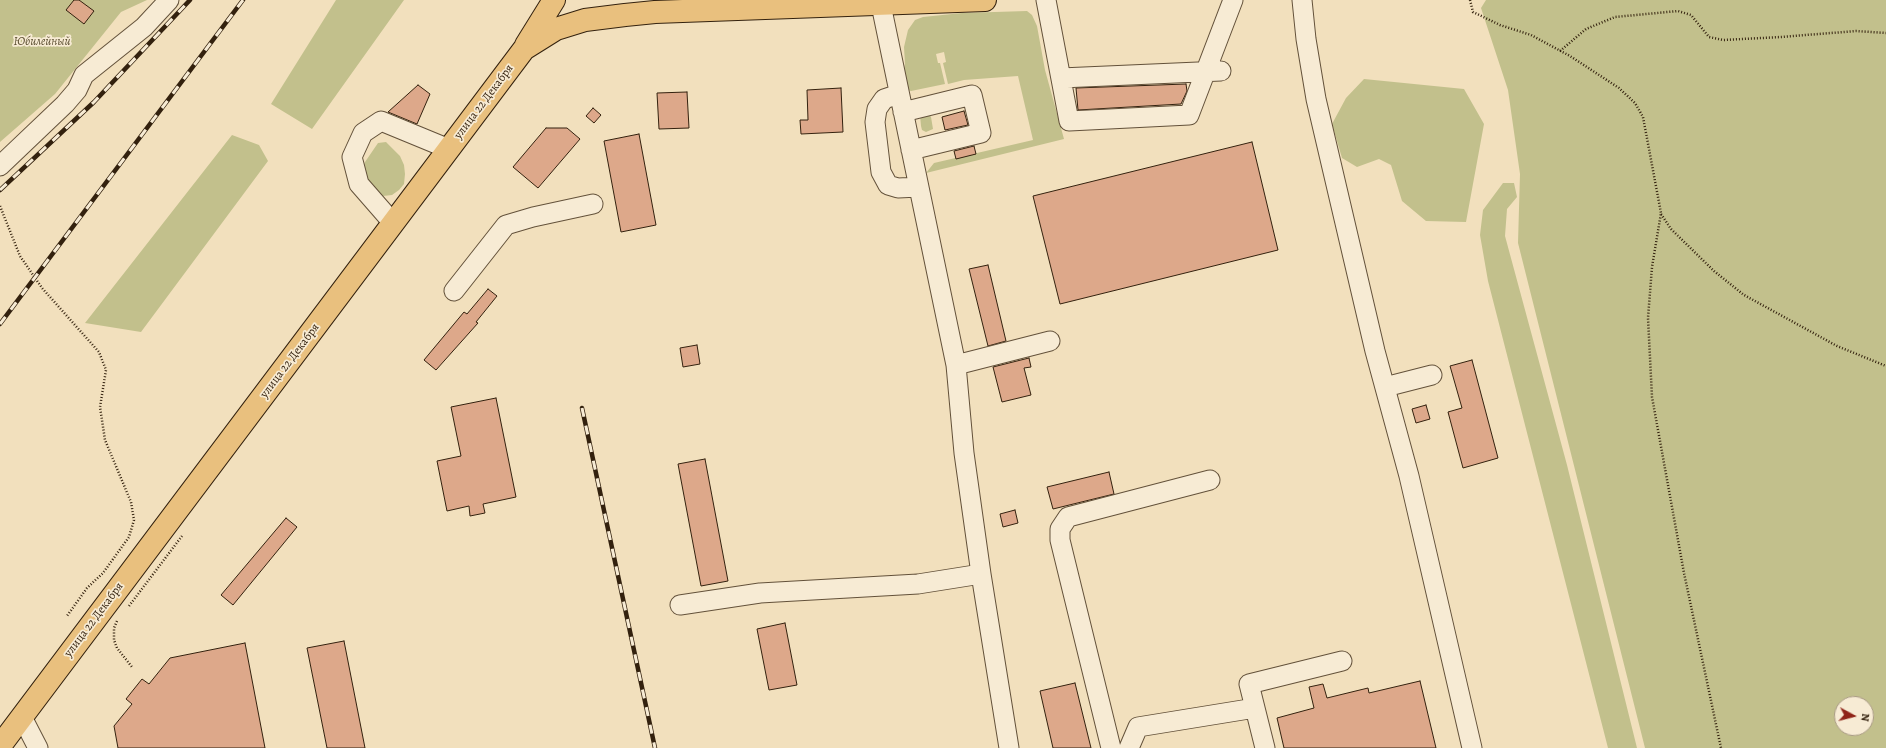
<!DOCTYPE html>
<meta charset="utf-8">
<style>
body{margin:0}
#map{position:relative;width:1886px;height:748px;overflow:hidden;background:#f2e0bd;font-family:Alegreya,serif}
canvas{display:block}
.north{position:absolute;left:1834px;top:696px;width:40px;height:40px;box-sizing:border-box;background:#f7ebd4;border:1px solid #a99a85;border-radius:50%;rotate:97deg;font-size:11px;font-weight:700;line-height:16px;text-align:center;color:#33210e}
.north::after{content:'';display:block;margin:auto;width:14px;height:18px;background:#8f2418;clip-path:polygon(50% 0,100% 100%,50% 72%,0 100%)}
</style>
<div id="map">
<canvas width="1886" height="748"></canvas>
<div class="north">N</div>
</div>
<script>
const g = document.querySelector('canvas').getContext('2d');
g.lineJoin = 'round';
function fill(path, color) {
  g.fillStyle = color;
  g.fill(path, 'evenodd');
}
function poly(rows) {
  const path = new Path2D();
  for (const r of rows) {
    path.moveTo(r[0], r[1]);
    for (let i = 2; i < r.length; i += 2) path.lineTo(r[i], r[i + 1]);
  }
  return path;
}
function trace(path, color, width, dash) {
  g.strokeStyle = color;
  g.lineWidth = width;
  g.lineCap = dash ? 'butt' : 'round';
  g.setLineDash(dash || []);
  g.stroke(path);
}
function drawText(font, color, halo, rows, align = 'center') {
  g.font = font + ' Alegreya,serif';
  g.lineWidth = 3.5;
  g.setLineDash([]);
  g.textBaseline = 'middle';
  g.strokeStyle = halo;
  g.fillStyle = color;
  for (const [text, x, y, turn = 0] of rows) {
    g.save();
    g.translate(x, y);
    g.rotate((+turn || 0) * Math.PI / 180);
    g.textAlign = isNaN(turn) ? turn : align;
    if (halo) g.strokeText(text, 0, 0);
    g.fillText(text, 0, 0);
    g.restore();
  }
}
fill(poly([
 [0,0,147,0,121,12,55,94,0,142],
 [336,0,404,0,312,129,271,104],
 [1486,0,1886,0,1886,748,1645,748,1518,243,1520,174,1508,90,1481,8],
 [1842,704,1866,704,1866,728,1842,728],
 [1027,11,1032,15,1037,26,1045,70,1064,139,926,173,934,163,1033,140,1018,76,964,80,948,84,943,63,946,62,944,52,936,54,938,63,940,63,945,84,911,91,905,89,902,78,905,64,904,47,908,30,915,20,923,17,962,13],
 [1364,79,1464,89,1484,124,1466,222,1426,221,1402,201,1391,165,1379,159,1357,167,1342,158,1332,124,1346,98],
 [928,113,931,117,933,129,926,132,922,130,921,126,920,115],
 [232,135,259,145,268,161,141,332,85,323],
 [386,142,400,156,404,165,405,174,404,184,399,190,392,195,383,196,374,193,361,173,365,162,378,143],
 [1503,183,1514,183,1517,197,1507,209,1505,236,1567,465,1637,748,1608,748,1488,281,1480,235,1483,210]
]), '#c2c08c');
const building = poly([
 [74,0,79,0,94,11,84,24,66,10,74,0],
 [1186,84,1187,91,1181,104,1078,110,1076,88,1186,84],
 [418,85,430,94,417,124,388,112,418,85],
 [841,88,843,132,801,134,800,120,808,120,807,90,841,88],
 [687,92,689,128,659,129,657,93,687,92],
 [593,108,601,115,594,123,586,116,593,108],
 [964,111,968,125,945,130,942,117,964,111],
 [546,128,567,128,580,139,538,188,513,167,546,128],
 [639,134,656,225,621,232,604,141,639,134],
 [1252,142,1278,250,1060,304,1033,196,1252,142],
 [974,146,976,154,956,159,954,151,974,146],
 [988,265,1006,341,988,346,969,269,988,265],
 [488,289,497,296,476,322,478,323,436,370,424,360,464,312,467,314,488,289],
 [697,345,700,364,683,367,680,348,697,345],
 [1029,358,1031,367,1024,368,1031,395,1002,402,993,367,1029,358],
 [1472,360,1498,458,1463,468,1448,412,1462,408,1450,366,1472,360],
 [496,398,516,497,483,504,485,513,470,516,469,506,447,511,437,461,461,456,451,407,496,398],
 [1426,405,1430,419,1416,423,1412,409,1426,405],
 [705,459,728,581,701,586,678,464,705,459],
 [1109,472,1114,494,1053,509,1047,487,1109,472],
 [1015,510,1018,523,1003,527,1000,514,1015,510],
 [286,518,297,527,233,605,221,595,286,518],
 [785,623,797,685,769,690,757,629,785,623],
 [344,641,365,748,327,748,307,648,344,641],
 [245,643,265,748,118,748,114,726,132,704,126,699,142,679,149,684,170,658,245,643],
 [1420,681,1436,748,1284,748,1277,718,1314,708,1309,687,1323,684,1327,698,1368,688,1369,693,1420,681],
 [1075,683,1091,748,1053,748,1040,691,1075,683]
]);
fill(building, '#dda88a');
trace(building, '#33210e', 1);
const minor = poly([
 [880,0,956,365,964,453,981,574,1009,748],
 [1046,0,1069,121,1189,115,1233,0],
 [1302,0,1306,39,1316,99,1375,351,1409,476,1472,748],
 [1061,78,1221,71],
 [899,94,884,99,877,109,875,122,881,172,888,185,898,188,919,187],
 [903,112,972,95,981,133,911,150],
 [0,166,65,104,77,90,84,75,144,27,169,0],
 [393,223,359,184,352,157,363,133,381,121,449,149],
 [454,291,506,225,533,217,593,204],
 [956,365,1050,341],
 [1385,387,1432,375],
 [680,605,760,593,918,584,981,574],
 [22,717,38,748],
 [1111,748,1060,540,1060,529,1068,517,1210,480],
 [1129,748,1138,727,1255,708],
 [1265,748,1249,684,1342,661]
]);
const major = poly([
 [526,45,554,0],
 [0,746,524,49,556,29,585,20,625,15,655,12,985,0]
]);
trace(minor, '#63513a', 21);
trace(major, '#33210e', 24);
trace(poly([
 [1470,0,1473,12,1500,25,1531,35,1570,56,1619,88,1635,103,1643,117,1661,213,1652,267,1648,318,1652,397,1684,573,1721,748],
 [1560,51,1586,29,1615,17,1678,11,1691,15,1709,37,1723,40,1781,37,1856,31,1886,33],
 [0,206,20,256,42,288,99,352,106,370,100,407,105,440,131,502,134,520,129,537,103,573,87,588,67,616],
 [1661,214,1671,229,1714,271,1744,295,1837,346,1886,366],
 [129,606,182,536],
 [117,621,114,628,114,640,117,648,132,667]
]), '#33210e', 2.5, [1, 2]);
trace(minor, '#f7ebd4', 19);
trace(major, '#e9c07e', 22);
const rail = poly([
 [0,190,94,102,190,0],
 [0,324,243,0],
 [582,408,655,748]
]);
trace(rail, '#33210e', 4.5);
trace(rail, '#f7ebd4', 3, [9]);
drawText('italic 12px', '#5e5134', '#f7ebd4', [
 ["Юбилейный",42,42]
]);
drawText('12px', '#33210e', '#f7ebd4', [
 ["улица 22 Декабря",484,102,-53],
 ["улица 22 Декабря",290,361,-53],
 ["улица 22 Декабря",94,620,-53]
]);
</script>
